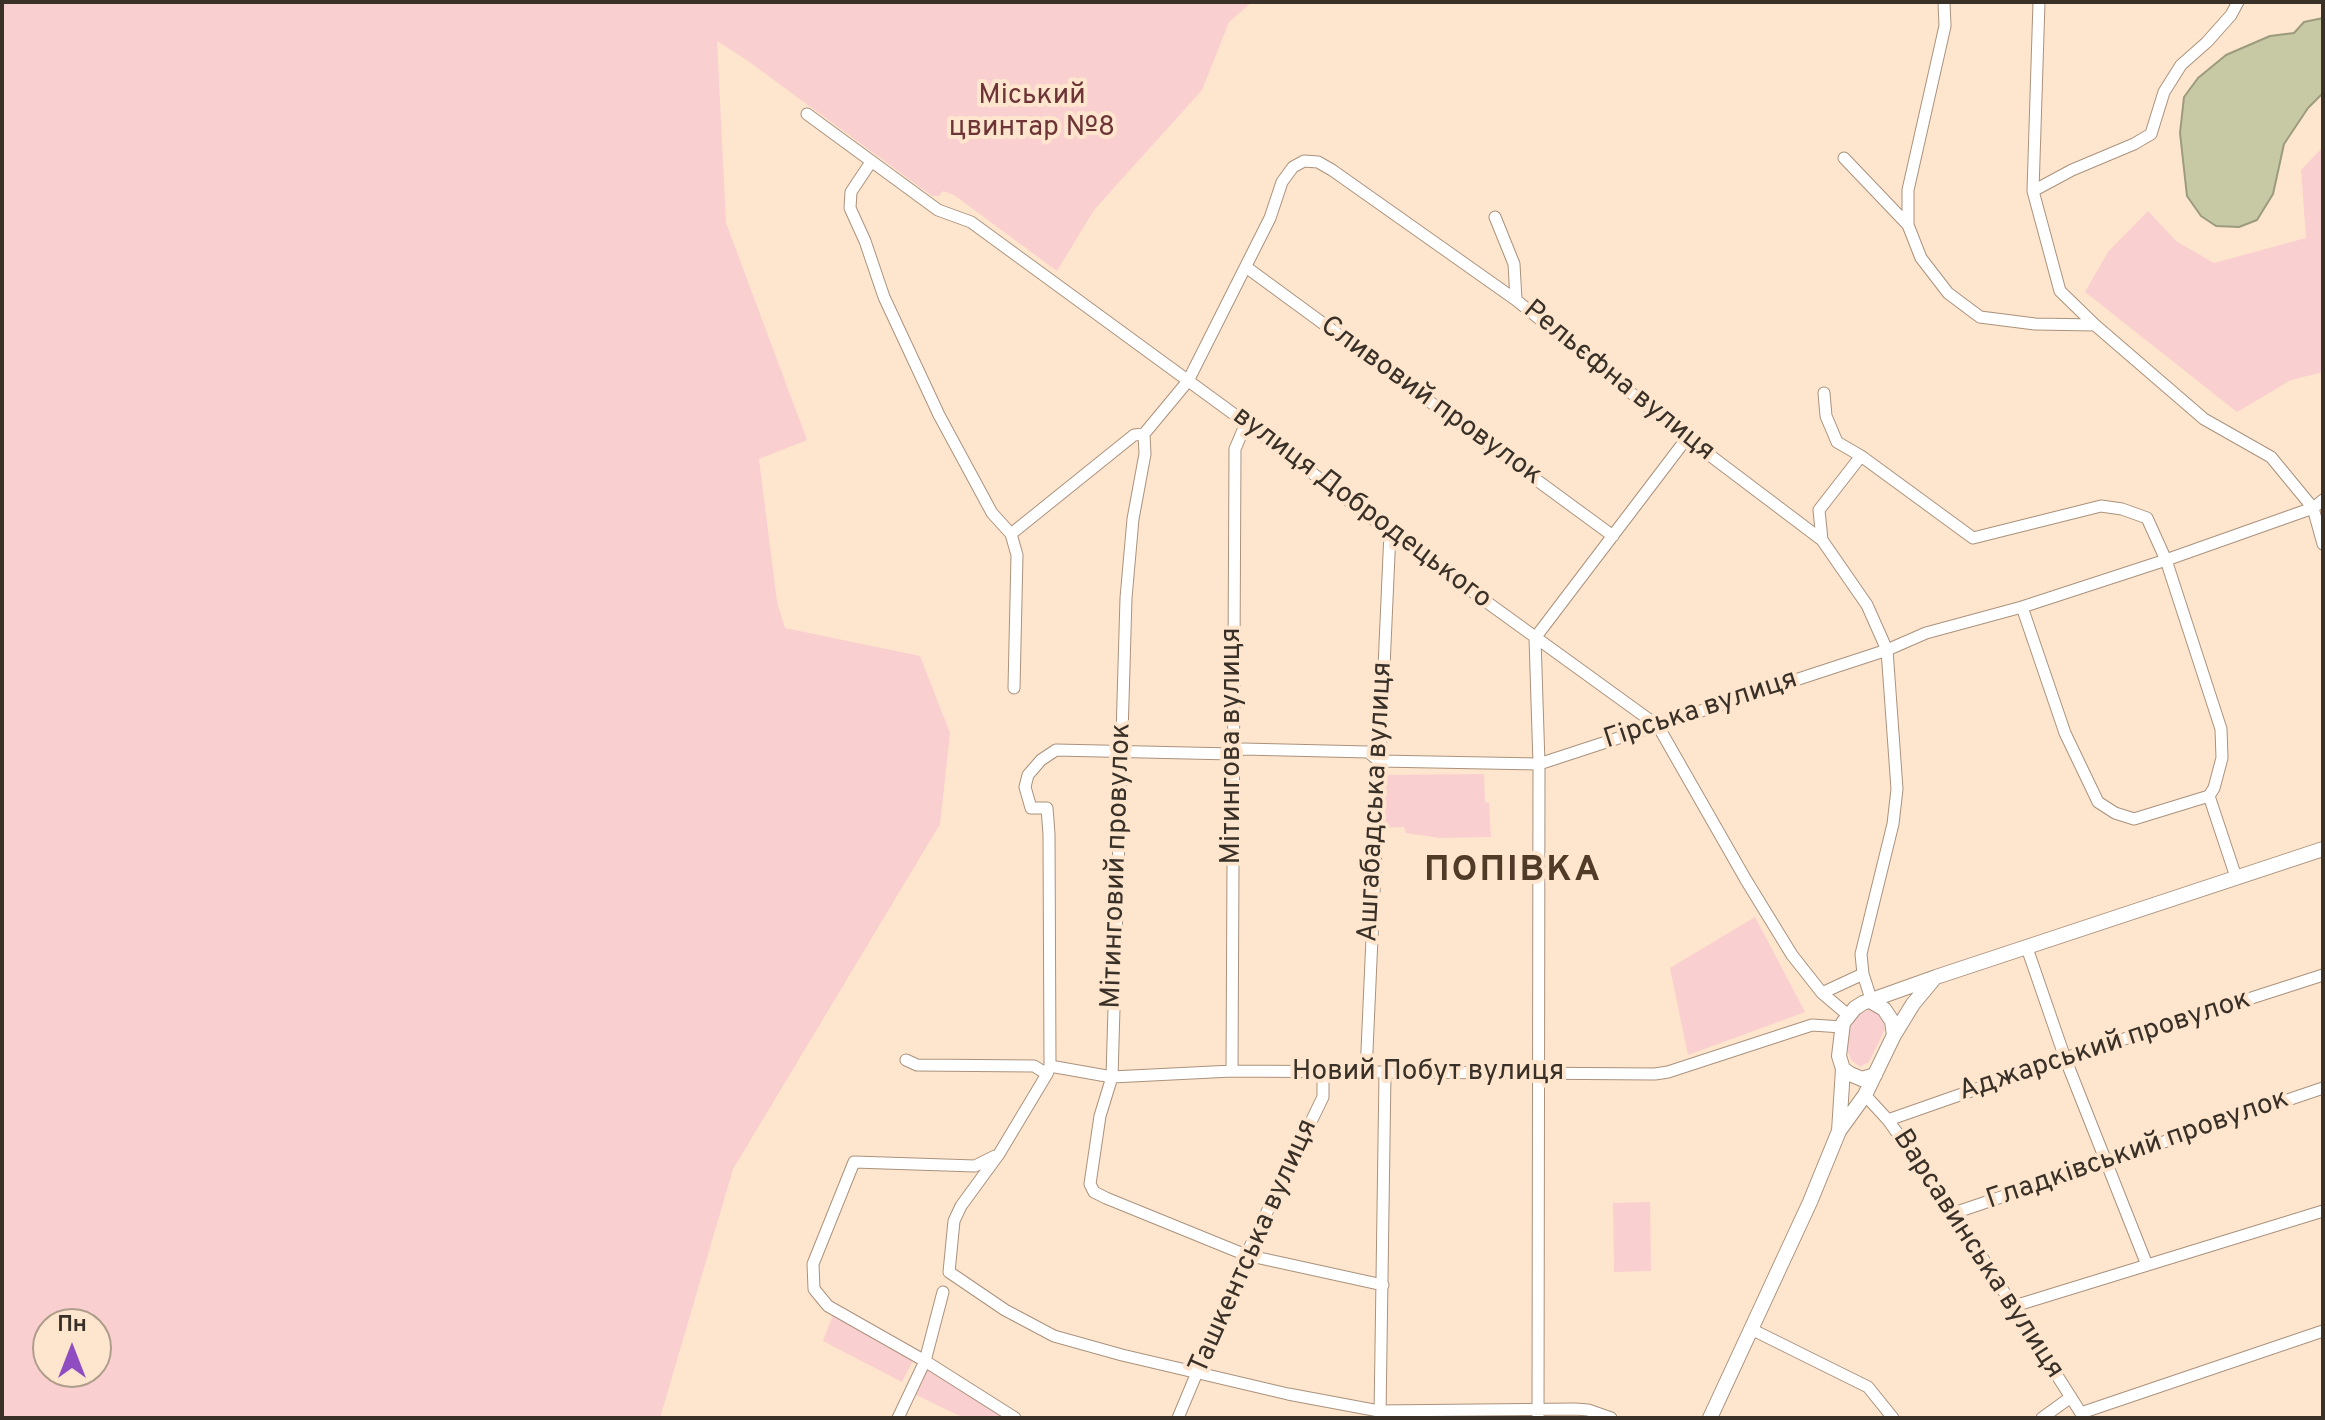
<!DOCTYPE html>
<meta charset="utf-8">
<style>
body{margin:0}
#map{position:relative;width:2325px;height:1420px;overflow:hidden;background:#fee5cd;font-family:Overpass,sans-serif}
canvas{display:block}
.frame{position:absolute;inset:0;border:4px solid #393027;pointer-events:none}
.north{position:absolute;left:32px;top:1308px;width:80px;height:80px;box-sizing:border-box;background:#fee5cd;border:2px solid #af9d8b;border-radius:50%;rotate:0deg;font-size:22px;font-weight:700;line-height:32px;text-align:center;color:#393027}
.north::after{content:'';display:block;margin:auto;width:28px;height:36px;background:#904dc1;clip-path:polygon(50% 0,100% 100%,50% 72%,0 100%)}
</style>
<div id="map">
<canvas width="2325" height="1420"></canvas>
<div class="frame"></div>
<div class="north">Пн</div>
</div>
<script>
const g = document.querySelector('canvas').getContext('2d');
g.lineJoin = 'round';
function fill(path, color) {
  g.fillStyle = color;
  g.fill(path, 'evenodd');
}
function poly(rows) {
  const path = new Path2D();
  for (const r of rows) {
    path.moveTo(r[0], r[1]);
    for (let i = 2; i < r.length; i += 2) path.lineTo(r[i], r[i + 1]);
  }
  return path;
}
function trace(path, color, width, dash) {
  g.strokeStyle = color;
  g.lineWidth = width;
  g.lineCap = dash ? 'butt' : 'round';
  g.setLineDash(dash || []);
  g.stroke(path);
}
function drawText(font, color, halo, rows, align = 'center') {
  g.font = font + ' Overpass,sans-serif';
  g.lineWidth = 8;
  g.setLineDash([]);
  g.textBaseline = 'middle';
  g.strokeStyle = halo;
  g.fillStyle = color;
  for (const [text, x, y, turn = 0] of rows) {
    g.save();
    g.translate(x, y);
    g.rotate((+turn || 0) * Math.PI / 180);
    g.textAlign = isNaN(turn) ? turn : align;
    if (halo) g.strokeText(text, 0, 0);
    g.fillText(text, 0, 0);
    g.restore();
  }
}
fill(poly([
 [2,2,1252,2,1229,22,1202,90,1094,210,1057,271,954,195,943,191,939,196,932,196,748,61,717,41,726,223,807,440,759,459,777,602,785,628,920,656,950,733,940,824,733,1169,660,1418,2,1418],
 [48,1324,96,1324,96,1372,48,1372],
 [2323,147,2323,372,2291,380,2237,412,2085,292,2108,252,2148,211,2176,241,2214,263,2306,238,2301,170],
 [1484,774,1485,802,1489,803,1491,837,1440,838,1406,833,1404,827,1383,828,1382,780,1386,775],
 [1755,917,1805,1012,1688,1055,1670,968],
 [1870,1009,1882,1014,1885,1029,1869,1062,1860,1067,1851,1060,1848,1052,1848,1031,1856,1016],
 [1650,1202,1651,1271,1614,1272,1613,1203],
 [833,1315,913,1361,902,1382,823,1341],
 [927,1367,1008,1418,964,1418,914,1394]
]), '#facfcf');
const water = poly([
 [2323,18,2323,93,2308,108,2284,144,2273,194,2257,220,2239,227,2216,226,2201,216,2187,196,2180,133,2184,97,2198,78,2226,55,2270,36,2294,33,2304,22,2323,18]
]);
fill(water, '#c6c9a4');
trace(water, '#9c9b7e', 2);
const minor = poly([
 [1944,2,1945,26,1908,190,1908,225,1921,258,1948,293,1980,317,2035,324,2095,325],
 [2039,2,2033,191,2060,291,2095,325,2204,419,2271,457,2313,508,2323,544],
 [807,114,938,210,971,222,1246,423,1390,532,1658,726,1746,880,1792,955,1822,993,1848,1015],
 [1844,158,1908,225],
 [871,162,851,192,850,208,865,241,884,297,939,415,992,513,1011,534,1017,555,1014,688],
 [2033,191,2072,170,2134,144,2151,134,2164,92,2181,65,2207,42,2231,15,2238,2],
 [1495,217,1514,264,1516,300],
 [1246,267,1613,536],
 [1824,393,1826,416,1837,442,1861,456,1973,538,2101,506,2122,509,2147,518,2166,560,2221,729,2222,758,2214,788,2209,796,2134,819,2115,813,2098,802,2065,733,2022,607],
 [1011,534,1134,435,1144,434],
 [1822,540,1819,510,1861,456],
 [2209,796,2236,877],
 [2027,948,2065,1058,2147,1265],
 [1822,993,1863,974],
 [906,1060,917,1065,1034,1066,1047,1074,1050,1066,1112,1077,1232,1071,1655,1074,1668,1072,1812,1025,1842,1027],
 [1050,1066,1049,834,1047,808,1031,808,1025,787,1028,775,1041,760,1056,750,1232,754,1243,749,1368,752,1379,761,1539,764,1887,650,1926,633,2022,607,2166,560,2313,508,2323,500],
 [1232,1071,1235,449,1246,423],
 [1366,1073,1390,532],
 [1047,1074,999,1154,961,1206,954,1221,949,1272,1005,1310,1054,1336,1122,1355,1288,1394,1379,1411,1575,1409,1588,1410,1611,1418],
 [1865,1095,1888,1120,1954,1213,2084,1418],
 [1888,1120,2065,1058,2323,975],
 [995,1156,975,1166,854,1162,813,1264,814,1289,828,1306,925,1361,1015,1418],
 [1954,1213,2323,1088],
 [1383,1285,1246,1255,1106,1198,1094,1192,1090,1184,1100,1116,1112,1077,1126,598,1133,519,1145,454,1144,434,1188,381,1270,218,1282,182,1293,167,1304,161,1318,162,1332,170,1516,300,1687,438,1822,540,1867,605,1887,650,1897,789,1893,824,1861,954,1863,974,1872,1002],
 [2011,1307,2323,1211],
 [1751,1329,1868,1387,1893,1418],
 [2081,1413,2323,1331],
 [1380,1416,1385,1073],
 [898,1418,925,1361,943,1292],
 [1178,1418,1246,1255,1323,1097,1323,1073],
 [1538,1418,1539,764,1535,638,1687,438],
 [2042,1418,2071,1397]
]);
const major = poly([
 [1872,1002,1884,1009,1892,1021,1894,1035],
 [1875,1075,1862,1079,1850,1074,1843,1069,1839,1056,1843,1023,1855,1008,1863,1003,1936,977,2323,849],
 [1839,1131,1843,1069],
 [1710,1418,1810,1202,1839,1131,1865,1095,1894,1035,1913,1004,1933,980]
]);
trace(minor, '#aa927d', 13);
trace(major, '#aa927d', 16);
trace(minor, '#fff', 11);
trace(major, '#fff', 14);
drawText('28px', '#6d3538', '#fee5cd', [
 ["Міський",1032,97],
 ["цвинтар №8",1032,129]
]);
drawText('28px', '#393027', '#fee5cd', [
 ["Рельєфна вулиця",1618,382,39],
 ["Сливовий провулок",1430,402,36],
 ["вулиця Добродецького",1361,509,37],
 ["Гірська вулиця",1701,711,-18],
 ["Мітингова вулиця",1233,746,-90],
 ["Ашгабадська вулиця",1377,802,-87],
 ["Мітинговий провулок",1118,866,-88],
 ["Аджарський провулок",2105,1047,-18],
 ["Новий Побут вулиця",1428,1073],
 ["Гладківський провулок",2138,1151,-19],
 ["Ташкентська вулиця",1255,1247,-66],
 ["Варсавинська вулиця",1977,1255,57]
]);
g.letterSpacing = '2px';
drawText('bold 36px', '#4f3b28', '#fee5cd', [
 ["ПОПІВКА",1513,873]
]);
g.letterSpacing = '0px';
</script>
